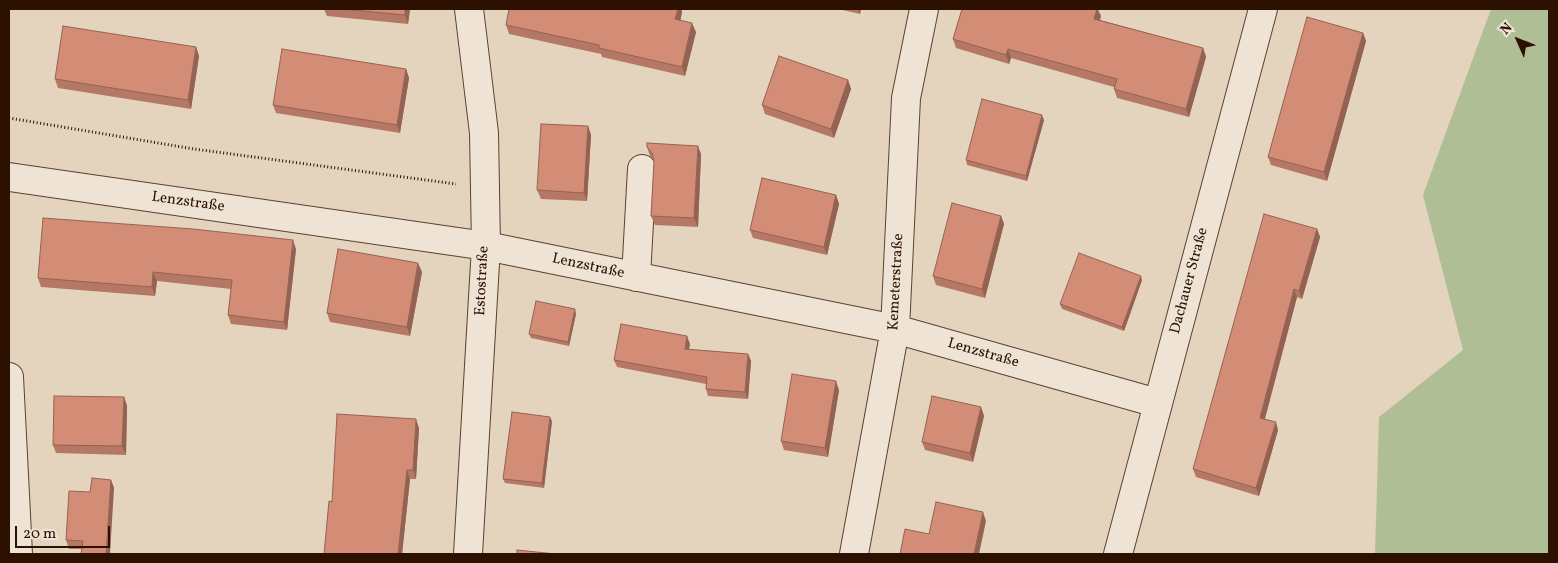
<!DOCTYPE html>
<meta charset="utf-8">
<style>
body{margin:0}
#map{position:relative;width:1558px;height:563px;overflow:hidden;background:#e5d4bd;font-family:Vollkorn,serif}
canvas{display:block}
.frame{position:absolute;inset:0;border:10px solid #2c1100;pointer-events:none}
.north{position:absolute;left:1493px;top:15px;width:50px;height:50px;-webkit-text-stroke:4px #eee3d4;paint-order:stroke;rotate:314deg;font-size:14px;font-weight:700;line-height:20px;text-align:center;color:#2c1100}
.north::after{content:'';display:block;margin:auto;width:18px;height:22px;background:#2c1100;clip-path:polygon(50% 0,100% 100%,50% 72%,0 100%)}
.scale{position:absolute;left:15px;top:526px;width:95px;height:22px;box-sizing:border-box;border:2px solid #2c1100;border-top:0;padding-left:6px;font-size:15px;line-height:18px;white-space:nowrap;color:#2c1100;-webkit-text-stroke:4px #eee3d4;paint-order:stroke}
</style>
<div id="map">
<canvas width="1558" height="563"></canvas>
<div class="frame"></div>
<div class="north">N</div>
<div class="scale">20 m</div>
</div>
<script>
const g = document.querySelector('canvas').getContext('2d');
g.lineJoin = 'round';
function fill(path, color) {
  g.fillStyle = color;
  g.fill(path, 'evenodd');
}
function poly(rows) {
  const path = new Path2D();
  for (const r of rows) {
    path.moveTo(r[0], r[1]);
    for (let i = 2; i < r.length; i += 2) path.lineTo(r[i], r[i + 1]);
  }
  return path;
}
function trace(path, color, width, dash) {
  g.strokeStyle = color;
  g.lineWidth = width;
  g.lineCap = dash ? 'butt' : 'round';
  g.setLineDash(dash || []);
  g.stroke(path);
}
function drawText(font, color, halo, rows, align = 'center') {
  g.font = font + ' Vollkorn,serif';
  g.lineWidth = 4;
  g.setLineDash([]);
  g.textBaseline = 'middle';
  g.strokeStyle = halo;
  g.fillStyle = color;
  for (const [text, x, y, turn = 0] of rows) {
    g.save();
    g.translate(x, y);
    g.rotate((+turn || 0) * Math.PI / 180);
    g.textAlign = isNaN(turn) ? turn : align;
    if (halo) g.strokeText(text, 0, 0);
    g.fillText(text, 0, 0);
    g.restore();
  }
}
fill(poly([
 [1491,9,1549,9,1549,554,1375,554,1379,417,1463,350,1423,195]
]), '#b0be95');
const minor = poly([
 [9,177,486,246,895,329,1157,403],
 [636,277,642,169],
 [9,377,18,554],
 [468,554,486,246,484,133,469,9],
 [854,554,895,329,906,98,924,9],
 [1118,554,1263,9]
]);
trace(minor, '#5a422f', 30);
trace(poly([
 [9,118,194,149,456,184]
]), '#2c1100', 3, [1, 2.5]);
trace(minor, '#eee3d4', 28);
fill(poly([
 [324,9,410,9,408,24,327,16],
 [509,9,681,9,682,12,680,20,696,32,685,76,602,57,601,54,509,34,506,25],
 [838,9,861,9,860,14],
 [962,9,1098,9,1101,16,1100,20,1203,48,1206,57,1189,117,1117,98,1114,89,1114,87,1011,58,1009,64,956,48,953,39],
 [1363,33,1366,41,1327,181,1271,165,1268,157],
 [196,47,199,56,191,109,58,88,55,79],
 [406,69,409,78,400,133,276,113,273,105],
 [848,80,851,89,834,138,765,114,762,105],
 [1044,120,1027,181,967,165,966,160],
 [588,126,591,135,587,201,541,199,537,190],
 [647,147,701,154,698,227,655,225,651,216,654,160,650,156],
 [836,195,839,204,827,255,753,238,750,230],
 [1001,216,1004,224,985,298,936,285,933,276],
 [1317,229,1320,237,1302,299,1297,297,1265,419,1278,430,1259,496,1196,477,1193,469],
 [296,249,287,330,231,324,228,315,231,289,157,281,155,296,41,287,38,278],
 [422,272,410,336,330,322,327,313],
 [1142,280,1124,331,1062,309,1060,304],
 [576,314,569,346,531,338,529,334],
 [690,344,689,350,748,354,751,361,748,399,708,396,706,389,706,384,617,367,614,360],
 [839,390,828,457,784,450,781,441],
 [124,397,127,406,126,455,56,453,53,445],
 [981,407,984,416,973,462,925,450,922,442],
 [552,421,544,488,505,483,503,479],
 [419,428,416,479,410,479,402,554,332,502],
 [111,480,114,488,82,549,69,549,66,540,90,492]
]), '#b57865');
fill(poly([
 [405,9,410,9,408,24,405,15],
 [678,9,681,9,682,12,679,28,675,19],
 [858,9,861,9,860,14],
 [1097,9,1101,16,1098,27,1094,19],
 [692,23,696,32,685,76,682,67],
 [1363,33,1366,41,1327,181,1324,172],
 [196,47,199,56,191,109,188,100],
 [1203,48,1206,57,1189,117,1186,109],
 [1008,49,1011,58,1009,64,1006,55],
 [406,69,409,78,400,133,397,125],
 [848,80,851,89,834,138,831,129],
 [1042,115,1044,120,1027,181,1026,176],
 [588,126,591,135,587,201,584,193],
 [698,146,701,154,698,227,694,218],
 [836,195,839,204,827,255,824,247],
 [1001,216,1004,224,985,298,982,289],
 [1317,229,1320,237,1302,299,1299,291],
 [293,240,296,249,287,330,284,322],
 [418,263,422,272,410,336,407,327],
 [153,272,157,281,155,296,152,287],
 [1141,276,1142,280,1124,331,1122,327],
 [1294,289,1297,297,1263,425,1260,418],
 [575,309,576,314,569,346,568,342],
 [687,336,690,344,687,357,685,349],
 [748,354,751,361,748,399,745,392],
 [836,381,839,390,828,457,825,448],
 [124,397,127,406,126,455,122,446],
 [981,407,984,416,973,462,970,453],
 [550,417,552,421,544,488,542,483],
 [416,419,419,428,416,479,413,470],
 [1276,422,1278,430,1259,496,1256,488],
 [407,470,410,479,402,554,398,554],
 [111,480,114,488,110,554,106,554],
 [983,512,986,521,979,554,974,554]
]), '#946253');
const building = poly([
 [341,9,405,9,405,15,341,9],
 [509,9,678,9,675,19,692,23,682,67,599,48,599,45,506,25,509,9],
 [962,9,1097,9,1094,19,1203,48,1186,109,1114,89,1117,79,1008,49,1006,55,953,39,962,9],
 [1307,17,1363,33,1324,172,1268,157,1307,17],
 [63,26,196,47,188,100,55,79,63,26],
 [282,49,406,69,397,125,273,105,282,49],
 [779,56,848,80,831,129,762,105,779,56],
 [982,99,1042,115,1026,176,966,160,982,99],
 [541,124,588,126,584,193,537,190,541,124],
 [647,143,698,146,694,218,651,216,654,161,652,153,647,147,647,143],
 [762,178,836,195,824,247,750,230,762,178],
 [952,203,1001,216,982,289,933,276,952,203],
 [1264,214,1317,229,1299,291,1294,289,1260,418,1276,422,1256,488,1193,469,1264,214],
 [43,218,193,229,293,240,284,322,228,315,232,280,153,272,152,287,38,278,43,218],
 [338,249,418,263,407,327,327,313,338,249],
 [1079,253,1141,276,1122,327,1060,304,1079,253],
 [536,301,575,309,568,342,529,334,536,301],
 [621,324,687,336,685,349,748,354,745,392,706,389,707,377,614,360,621,324],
 [792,374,836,381,825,448,781,441,792,374],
 [54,396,124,397,122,446,53,445,54,396],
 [932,396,981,407,970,453,922,442,932,396],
 [512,412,550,417,542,483,503,479,512,412],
 [337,414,416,419,413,470,407,470,398,554,324,554,329,501,332,502,337,414],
 [92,478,111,480,106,554,81,554,83,541,66,540,69,491,90,492,92,478],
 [936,502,983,512,974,554,900,554,905,529,929,534,936,502],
 [517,550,556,554,517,554,517,550]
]);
fill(building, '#d38c76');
trace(building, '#946253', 1);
drawText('15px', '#2c1100', '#eee3d4', [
 ["Lenzstraße",188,203,8],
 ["Lenzstraße",588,267,12],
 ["Estostraße",483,281,-87],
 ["Dachauer Straße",1190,281,-75],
 ["Kemeterstraße",897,282,-87],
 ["Lenzstraße",983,354,16]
]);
</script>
